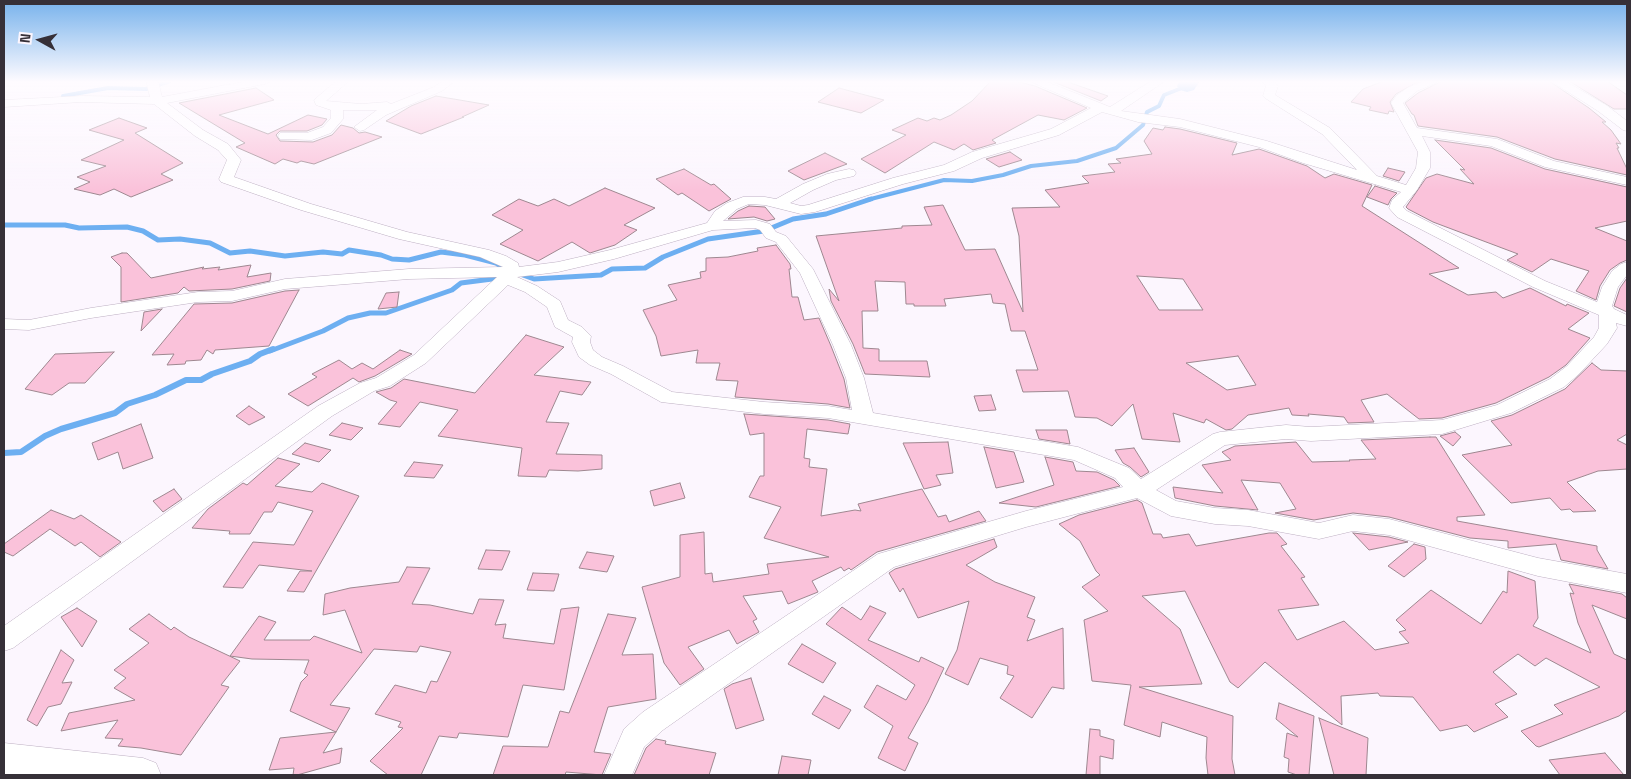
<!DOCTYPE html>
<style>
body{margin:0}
#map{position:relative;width:1631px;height:779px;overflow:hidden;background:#fcf6fe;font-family:"Space Grotesk",sans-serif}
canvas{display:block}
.frame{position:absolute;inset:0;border:5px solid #363038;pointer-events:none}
.north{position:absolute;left:15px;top:15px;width:50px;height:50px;-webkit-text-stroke:4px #fcf6fe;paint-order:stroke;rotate:277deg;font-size:14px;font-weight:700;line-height:20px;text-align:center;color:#363038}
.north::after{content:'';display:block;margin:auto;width:18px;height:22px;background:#363038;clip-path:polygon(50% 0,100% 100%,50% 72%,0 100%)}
</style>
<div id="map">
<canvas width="1631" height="779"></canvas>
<div class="frame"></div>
<div class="north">N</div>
</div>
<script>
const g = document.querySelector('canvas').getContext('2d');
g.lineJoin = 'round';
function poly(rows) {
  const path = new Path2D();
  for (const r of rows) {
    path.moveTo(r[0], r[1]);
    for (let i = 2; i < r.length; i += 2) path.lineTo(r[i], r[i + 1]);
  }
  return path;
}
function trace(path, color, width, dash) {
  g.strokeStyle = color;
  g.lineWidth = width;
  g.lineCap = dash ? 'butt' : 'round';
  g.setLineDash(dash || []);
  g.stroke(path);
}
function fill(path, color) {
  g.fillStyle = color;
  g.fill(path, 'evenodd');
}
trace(poly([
 [63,96,108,88,146,89,170,81],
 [867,200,944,180,972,181,1003,175,1031,166,1077,161,1116,148,1143,125,1147,112,1159,106,1164,95,1187,86]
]), '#6daff1', 4);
trace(poly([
 [4,225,65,225,79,228,127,227,143,231,158,240,180,239,210,243,230,253,250,251,285,256,323,252,342,254,349,250,381,255,392,259,409,260,441,252,465,255,496,263,506,270],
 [520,274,534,279,601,275,612,269,645,268,663,257,708,239,764,231,793,219,826,214,871,199],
 [270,351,323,331,348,318,370,313,386,313,452,290,461,283,492,279,504,274]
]), '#6daff1', 5);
trace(poly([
 [4,453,21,452,45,436,61,429,115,413,127,404,155,395,186,380,201,380,212,374,250,361,260,354,273,349]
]), '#6daff1', 6);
fill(poly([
 [1180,81,1200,81,1194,90,1187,92,1180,90,1177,86,1180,81]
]), '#6daff1');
const building = poly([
 [991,81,1015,81,1035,86,1087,108,1064,120,1038,115,992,140,996,143,973,150,964,144,954,150,934,142,885,173,861,159,906,135,892,130,918,118,927,121,934,118,940,120,951,115,972,101,991,81],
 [1051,81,1065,81,1108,96,1101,101,1051,81],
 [1384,81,1419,81,1396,94,1390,102,1394,112,1389,111,1388,114,1369,110,1371,107,1351,102,1363,89,1384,81],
 [1442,81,1549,81,1589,108,1606,122,1602,122,1611,130,1621,144,1616,143,1619,148,1617,148,1627,169,1627,175,1555,159,1497,137,1418,126,1414,115,1412,114,1405,103,1418,93,1442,81],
 [1569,81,1607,81,1627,95,1627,109,1614,109,1569,81],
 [256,88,274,100,219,115,268,134,308,115,327,119,322,125,307,131,280,131,276,135,280,141,313,142,332,135,341,125,353,128,359,133,365,132,382,137,314,164,301,161,297,163,283,159,275,164,236,147,245,143,179,103,256,88],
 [839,88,884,100,861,113,818,102,839,88],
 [436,96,489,105,462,117,464,117,421,134,386,121,411,106,436,96],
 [119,118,147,128,135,133,183,163,161,174,173,180,131,197,114,189,100,195,74,189,90,182,77,177,106,166,81,160,124,140,89,130,119,118],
 [1165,127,1180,129,1237,143,1232,155,1259,149,1307,166,1325,178,1334,174,1372,185,1362,206,1459,268,1429,274,1468,295,1496,292,1503,298,1530,288,1566,306,1567,304,1589,313,1568,329,1590,338,1566,365,1549,377,1496,403,1442,418,1419,419,1387,394,1361,400,1374,422,1348,423,1344,417,1308,414,1309,416,1292,415,1289,408,1248,415,1232,429,1226,430,1206,419,1204,423,1173,413,1180,442,1142,439,1133,404,1112,426,1097,418,1075,417,1068,391,1023,392,1016,370,1038,370,1025,331,1011,331,1005,304,993,303,991,294,944,299,946,306,914,306,914,304,906,304,905,282,875,281,878,311,862,311,863,348,879,349,879,361,927,361,930,377,865,374,853,344,831,301,829,289,839,301,816,236,902,228,902,226,932,225,924,207,943,205,965,250,995,249,1023,312,1019,236,1012,208,1060,207,1045,190,1089,183,1082,176,1115,172,1108,164,1121,163,1116,159,1152,154,1144,141,1153,128,1163,130,1165,127],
 [1137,276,1183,279,1203,310,1159,310,1137,276],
 [1238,356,1256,385,1227,390,1186,363,1238,356],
 [1435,140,1491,148,1545,169,1627,187,1627,221,1595,228,1627,241,1627,260,1620,263,1610,270,1600,286,1596,300,1576,291,1589,271,1551,259,1532,272,1507,260,1518,254,1433,222,1408,209,1406,207,1426,178,1437,174,1474,184,1460,169,1465,170,1435,140],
 [1010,152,1022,160,999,167,986,159,1010,152],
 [825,153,847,164,804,180,788,171,825,153],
 [1388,168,1405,172,1399,181,1383,176,1388,168],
 [684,169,711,185,714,184,731,199,709,211,682,193,678,195,656,179,684,169],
 [1375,186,1397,193,1391,199,1388,205,1367,197,1375,186],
 [605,188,655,208,624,225,637,230,615,245,590,253,572,242,538,261,500,244,523,230,492,215,519,199,538,206,554,199,569,206,605,188],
 [749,206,765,207,775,219,767,221,754,217,728,219,738,211,749,206],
 [776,245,790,264,791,269,789,269,792,297,798,297,804,320,819,318,831,346,844,379,850,408,828,404,735,397,738,381,716,380,720,363,696,363,698,350,661,356,656,336,643,310,677,300,668,285,701,278,700,272,706,271,706,258,728,257,758,251,757,248,776,245],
 [122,253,127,253,151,278,204,267,202,269,220,267,218,270,251,265,247,277,271,273,270,281,232,289,189,291,184,287,178,293,121,302,121,267,111,257,122,253],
 [1627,278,1627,312,1614,306,1620,288,1627,278],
 [299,290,269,346,215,350,213,354,207,350,201,360,186,361,185,364,167,365,174,354,152,355,194,304,232,303,285,291,299,290],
 [399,292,397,307,378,309,386,293,399,292],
 [162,309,141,331,144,312,162,309],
 [526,335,564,347,534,375,591,382,582,395,560,391,546,422,569,423,556,454,602,455,602,469,578,471,549,470,546,477,518,476,522,448,438,436,458,410,420,402,400,427,378,424,397,402,390,400,376,392,391,388,404,379,475,393,526,335],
 [400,350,412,354,375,376,359,382,353,378,308,406,288,394,317,377,312,374,339,360,352,369,362,363,373,369,400,350],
 [114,352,85,383,69,383,52,395,25,389,55,354,114,352],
 [1592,363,1601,370,1627,371,1627,434,1617,440,1627,445,1627,469,1598,471,1567,482,1596,511,1573,512,1570,509,1561,510,1550,498,1511,503,1462,455,1512,445,1491,421,1512,415,1565,389,1592,363],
 [991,395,996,410,979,411,974,396,991,395],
 [249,406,265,417,249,425,236,416,249,406],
 [744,414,828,420,850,424,848,434,807,429,804,458,810,459,809,467,827,469,821,516,855,510,861,511,858,504,922,489,938,517,946,515,949,522,979,511,986,521,877,552,851,570,849,568,844,571,841,567,812,581,818,592,788,604,782,591,743,596,757,619,753,621,759,632,737,644,729,630,688,647,704,669,680,685,664,663,642,587,680,577,680,535,704,532,705,574,712,573,713,582,769,574,767,564,829,557,764,538,781,507,749,497,760,476,764,476,764,433,750,435,744,414],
 [342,423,363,428,351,440,329,435,342,423],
 [141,424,153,458,123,469,118,452,98,460,92,443,141,424],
 [1036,430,1067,430,1070,444,1039,439,1036,430],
 [1455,432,1461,437,1453,446,1440,436,1455,432],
 [1430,437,1436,437,1485,515,1457,517,1457,521,1597,546,1597,550,1608,569,1561,560,1556,544,1508,548,1508,541,1470,538,1389,517,1353,513,1314,520,1275,513,1296,509,1280,483,1241,480,1258,510,1215,506,1175,498,1173,487,1223,493,1202,465,1231,460,1222,452,1235,446,1296,442,1312,462,1350,461,1349,460,1376,459,1361,440,1430,437],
 [948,442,953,473,936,475,941,485,924,489,903,443,948,442],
 [305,443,331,450,319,462,292,454,305,443],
 [984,447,1014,452,1024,482,996,488,984,447],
 [1134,448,1149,472,1141,477,1130,467,1123,463,1115,450,1134,448],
 [1045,457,1073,462,1076,471,1097,472,1114,480,1120,486,1036,507,999,503,1054,485,1045,457],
 [278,458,300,464,275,486,312,492,322,483,359,496,304,592,287,591,300,571,312,571,259,565,243,588,223,587,253,542,294,545,313,511,278,502,272,512,264,512,250,534,229,534,230,531,192,528,208,509,243,483,247,485,278,458],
 [414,462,443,465,434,478,404,476,414,462],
 [680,483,685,498,654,506,650,491,680,483],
 [174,489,182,499,163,512,153,501,174,489],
 [1137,500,1142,503,1153,534,1161,534,1163,538,1189,534,1196,546,1269,533,1277,533,1287,544,1281,546,1305,577,1301,578,1319,605,1278,610,1297,640,1344,621,1375,650,1409,643,1399,632,1406,630,1396,620,1431,590,1481,624,1503,591,1507,593,1508,571,1535,581,1538,618,1533,626,1591,653,1578,623,1570,593,1574,594,1569,584,1622,594,1627,598,1627,619,1592,605,1614,654,1627,660,1627,710,1619,716,1539,747,1536,746,1521,731,1563,714,1554,705,1600,687,1546,658,1535,666,1518,654,1493,672,1517,694,1495,704,1508,717,1474,732,1467,725,1440,731,1413,697,1380,696,1378,693,1341,696,1342,725,1265,662,1238,688,1230,682,1185,591,1142,596,1180,629,1202,684,1139,687,1233,716,1232,759,1235,775,1208,775,1206,758,1207,737,1162,722,1160,737,1124,725,1131,685,1092,681,1084,620,1108,611,1082,587,1100,575,1096,571,1080,541,1059,524,1079,515,1137,500],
 [51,510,74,519,81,515,121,542,100,557,81,542,75,546,50,529,13,556,4,552,4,544,51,510],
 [1353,533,1389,537,1408,542,1369,550,1353,533],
 [994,539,997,547,966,565,995,582,1035,597,1027,617,1035,620,1027,641,1063,628,1064,689,1052,687,1032,718,1000,698,1014,676,1007,674,1008,666,980,658,968,685,945,674,957,650,969,601,918,618,903,588,900,592,889,573,895,569,994,539],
 [1414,544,1425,547,1426,559,1404,577,1388,566,1414,544],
 [486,550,510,551,502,570,478,569,486,550],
 [587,552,614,556,607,572,579,568,587,552],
 [407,567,430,568,412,604,430,605,473,614,479,599,504,600,495,625,506,624,503,638,554,644,561,609,579,607,564,690,523,685,508,737,459,733,457,738,439,736,421,775,388,775,370,761,403,728,398,727,401,722,375,714,395,685,426,693,431,681,437,682,451,652,420,646,417,652,374,649,330,705,350,708,336,732,290,711,301,682,308,675,304,673,309,660,252,659,230,656,259,616,276,622,264,640,310,640,314,636,362,653,345,610,323,615,325,594,350,588,399,582,407,567],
 [533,573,559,574,554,591,527,590,533,573],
 [870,606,886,613,868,640,919,662,921,657,944,668,928,702,908,738,918,743,905,771,878,758,893,726,864,707,877,685,906,700,915,685,826,624,842,607,861,620,870,606],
 [77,608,97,621,82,647,61,617,77,608],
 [149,614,171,630,174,627,189,637,240,661,221,685,229,687,181,755,141,748,118,746,123,739,105,738,118,720,61,731,69,713,135,700,114,688,126,678,114,670,149,643,129,629,149,614],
 [608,614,636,618,622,655,653,654,656,699,608,707,594,752,611,754,602,775,566,772,565,775,493,775,503,746,548,747,560,711,569,713,608,614],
 [802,644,836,663,823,683,788,664,802,644],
 [61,650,74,660,62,683,72,682,61,704,48,707,37,726,27,720,61,650],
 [751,678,764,720,736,729,724,689,732,684,751,678],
 [824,696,851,710,839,729,812,714,824,696],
 [1279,703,1314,716,1309,775,1297,775,1288,772,1289,759,1284,757,1287,733,1298,737,1276,719,1279,703],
 [1319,718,1368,738,1366,775,1334,775,1319,718],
 [1090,729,1100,730,1100,736,1114,740,1113,759,1100,756,1100,775,1086,775,1090,729],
 [336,732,323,753,342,748,340,763,297,775,293,775,294,768,269,770,280,738,336,732],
 [656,739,666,741,665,744,716,753,709,775,634,775,646,748,656,739],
 [1605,753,1624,775,1560,775,1549,760,1605,753],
 [782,756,811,760,808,775,778,775,782,756]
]);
fill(building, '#fac2da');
trace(building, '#9e8790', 1);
const minor = poly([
 [146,81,158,81,162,97,247,81,271,81,265,84,167,103,203,130,228,144,241,160,234,177,311,204,407,232,489,250,506,256,518,263,519,267,558,262,610,250,707,223,715,211,727,203,743,197,765,197,776,199,803,184,827,174,849,169,854,170,856,173,854,176,836,180,813,190,790,203,801,206,808,205,893,178,944,165,972,152,1051,129,1091,108,1029,81,1045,81,1110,107,1151,81,1165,81,1121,111,1180,119,1267,141,1357,170,1322,134,1265,98,1263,96,1266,86,1262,81,1274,81,1278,86,1275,95,1330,128,1377,176,1406,185,1416,168,1418,152,1391,103,1397,95,1409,87,1424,81,1440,81,1417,91,1403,103,1417,128,1497,139,1554,161,1627,177,1627,185,1545,167,1491,146,1422,136,1430,152,1430,168,1417,190,1403,207,1407,211,1545,281,1597,302,1602,287,1612,271,1621,264,1627,262,1627,275,1618,287,1612,306,1614,309,1627,315,1627,326,1616,323,1617,328,1607,344,1579,374,1564,387,1511,413,1442,434,1311,441,1286,439,1225,445,1156,490,1176,501,1215,508,1248,510,1319,523,1353,515,1389,519,1538,558,1627,574,1627,593,1538,576,1389,535,1353,531,1319,539,1248,526,1215,524,1171,516,1137,498,1026,527,894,567,663,730,644,747,632,775,604,775,624,729,643,712,878,554,1026,511,1123,487,1115,478,1074,460,828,418,764,414,661,402,611,374,590,365,579,357,572,342,573,337,555,327,547,307,525,292,508,285,426,363,390,386,374,391,332,416,13,648,4,651,4,626,318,406,360,383,376,378,414,355,497,277,409,279,285,289,232,301,198,302,91,318,29,330,4,329,4,319,29,320,91,308,198,292,232,291,285,279,409,269,503,267,480,257,399,239,301,210,221,182,219,179,227,160,218,150,195,136,154,104,81,102,4,107,4,100,81,96,150,97,146,81],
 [1102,112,1138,122,1180,127,1259,147,1303,163,1401,192,1392,200,1389,208,1397,217,1533,287,1599,315,1599,328,1594,337,1567,366,1550,379,1497,405,1442,420,1311,427,1286,425,1220,432,1213,434,1141,479,1129,468,1078,447,873,413,864,378,851,345,813,269,786,236,776,232,770,224,756,220,723,221,737,209,749,204,765,205,801,214,815,212,903,184,954,171,982,158,1059,135,1102,112],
 [755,228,760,230,766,238,776,242,800,273,833,345,846,378,852,410,828,406,764,402,672,392,623,366,602,357,593,350,590,342,591,336,582,327,568,320,560,301,537,286,517,277,558,272,614,259,713,230,755,228],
 [336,81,349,81,326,101,361,104,387,102,391,104,434,87,442,81,455,81,442,91,386,115,364,130,360,131,354,127,377,110,343,110,343,119,331,133,312,140,280,139,278,136,280,133,307,133,323,127,331,118,331,110,316,105,314,100,336,81],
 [1551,81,1565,81,1606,105,1627,121,1627,131,1623,130,1598,111,1551,81]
]);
const tertiary = poly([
 [4,743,143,758,156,763,161,775,4,775,4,743]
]);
trace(minor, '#bdafc2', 1);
trace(tertiary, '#bdafc2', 1);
fill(minor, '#fff');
fill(tertiary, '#fff');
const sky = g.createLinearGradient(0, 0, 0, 190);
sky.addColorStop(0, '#77b2ec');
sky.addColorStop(0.43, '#fefbff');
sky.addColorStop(1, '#fefbff00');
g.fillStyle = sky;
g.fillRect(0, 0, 1631, 190);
</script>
